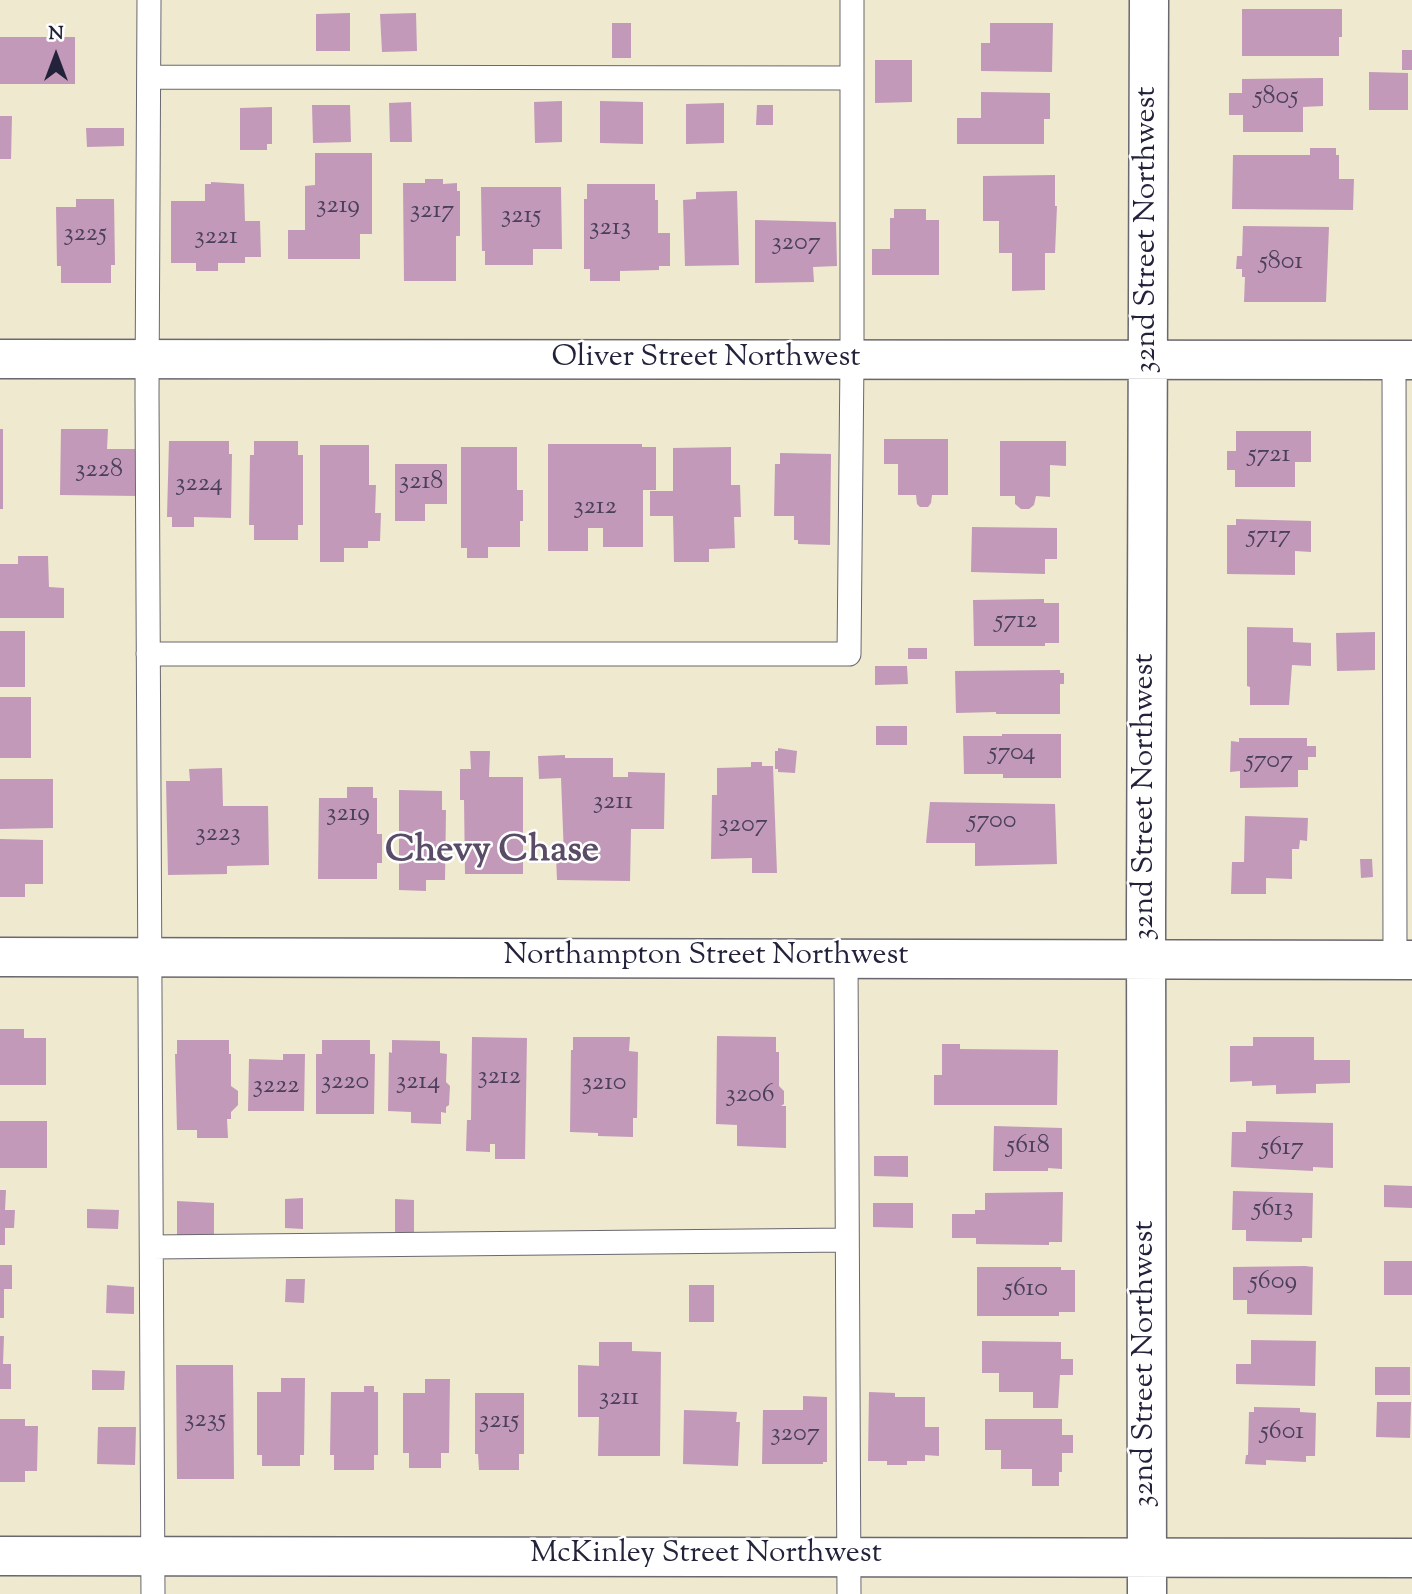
<!DOCTYPE html>
<style>
body{margin:0}
#map{position:relative;width:1412px;height:1594px;overflow:hidden;background:#eee9cf;font-family:"Sorts Mill Goudy",serif}
canvas{display:block}
.north{position:absolute;left:21px;top:21px;width:70px;height:70px;-webkit-text-stroke:5px #fff;paint-order:stroke;rotate:0deg;font-size:19px;font-weight:700;line-height:28px;text-align:center;color:#22223b}
.north::after{content:'';display:block;margin:auto;width:24px;height:32px;background:#22223b;clip-path:polygon(50% 0,100% 100%,50% 72%,0 100%)}
</style>
<div id="map">
<canvas width="1412" height="1594"></canvas>
<div class="north">N</div>
</div>
<script>
const g = document.querySelector('canvas').getContext('2d');
g.lineJoin = 'round';
function fill(path, color) {
  g.fillStyle = color;
  g.fill(path, 'evenodd');
}
function poly(rows) {
  const path = new Path2D();
  for (const r of rows) {
    path.moveTo(r[0], r[1]);
    for (let i = 2; i < r.length; i += 2) path.lineTo(r[i], r[i + 1]);
  }
  return path;
}
function trace(path, color, width, dash) {
  g.strokeStyle = color;
  g.lineWidth = width;
  g.lineCap = dash ? 'butt' : 'round';
  g.setLineDash(dash || []);
  g.stroke(path);
}
function drawText(font, color, halo, rows, align = 'center') {
  g.font = font + ' "Sorts Mill Goudy",serif';
  g.lineWidth = 5;
  g.setLineDash([]);
  g.textBaseline = 'middle';
  g.strokeStyle = halo;
  g.fillStyle = color;
  for (const [text, x, y, turn = 0] of rows) {
    g.save();
    g.translate(x, y);
    g.rotate((+turn || 0) * Math.PI / 180);
    g.textAlign = isNaN(turn) ? turn : align;
    if (halo) g.strokeText(text, 0, 0);
    g.fillText(text, 0, 0);
    g.restore();
  }
}
fill(poly([
 [1242,9,1342,9,1342,37,1339,37,1339,56,1242,56],
 [350,13,350,51,316,51,316,14],
 [416,13,417,51,382,52,380,14],
 [612,23,631,23,631,58,612,58],
 [990,23,1053,23,1052,72,981,71,981,43,990,43],
 [0,37,75,37,75,84,0,84],
 [1402,50,1412,50,1412,70,1402,70],
 [875,60,912,60,912,102,875,103],
 [1369,72,1408,73,1408,110,1369,110],
 [1323,78,1323,106,1303,107,1303,132,1243,132,1243,115,1229,115,1229,93,1242,93,1242,79],
 [981,92,1050,93,1050,119,1044,119,1044,144,957,144,957,118,981,118],
 [562,101,562,142,535,143,534,102],
 [600,101,643,102,643,144,600,143],
 [411,102,412,142,390,142,389,103],
 [724,103,724,143,686,144,686,104],
 [312,105,350,105,351,142,313,143],
 [757,105,773,105,773,125,756,125],
 [272,107,272,144,267,144,267,150,240,150,240,108],
 [0,116,12,116,11,159,0,159],
 [86,128,124,128,124,146,87,147],
 [1310,148,1336,148,1336,155,1339,155,1339,179,1354,179,1353,210,1232,209,1233,155,1310,155],
 [315,153,372,153,372,234,360,234,360,259,288,259,288,230,305,230,305,186,315,185],
 [1055,175,1055,206,1057,206,1055,253,1045,253,1045,290,1012,291,1012,253,999,253,999,221,983,221,983,176],
 [425,179,443,179,443,184,457,183,457,191,460,191,460,236,456,236,456,281,404,281,403,183,425,183],
 [211,182,244,184,245,221,260,221,261,257,245,257,245,263,218,263,218,271,196,271,196,263,171,263,171,201,205,201,205,184,211,184],
 [587,184,655,184,655,200,658,200,658,233,670,233,670,266,659,266,659,270,620,271,620,281,590,281,590,269,584,269,584,199,587,199],
 [481,187,561,187,562,249,533,249,533,265,485,265,485,251,482,251],
 [737,191,739,265,685,266,683,200,696,199,696,192],
 [76,199,114,199,115,265,111,265,111,283,61,283,61,266,57,266,56,207,76,207],
 [894,209,926,209,926,220,939,220,939,275,872,275,872,249,890,249,890,218,894,218],
 [755,220,836,222,837,266,813,267,814,282,755,283],
 [1243,226,1329,227,1326,302,1244,302,1245,277,1242,277,1242,269,1236,269,1237,256,1242,256],
 [0,429,3,429,3,509,0,509],
 [61,429,108,429,107,449,139,449,138,496,60,495],
 [1236,431,1311,431,1311,462,1295,462,1295,487,1235,487,1235,470,1227,470,1227,451,1236,451],
 [884,439,948,439,948,495,932,495,931,503,928,507,920,507,917,504,916,495,898,495,898,464,884,464],
 [169,441,229,441,229,454,232,454,231,518,194,517,194,527,172,527,172,517,167,517],
 [254,441,298,441,298,455,303,455,303,525,298,525,298,540,254,540,254,525,249,525,250,455,254,455],
 [1000,441,1066,441,1066,466,1050,465,1050,497,1036,496,1034,505,1029,509,1021,509,1015,504,1015,496,1000,496],
 [548,444,642,444,642,447,656,447,656,490,643,490,643,547,603,547,603,528,588,528,588,551,548,551],
 [320,445,369,445,369,485,376,485,375,513,381,513,380,541,368,541,368,548,344,548,344,562,320,562],
 [461,447,517,447,517,490,523,490,523,521,520,521,520,547,488,547,488,558,467,558,467,548,461,548],
 [731,447,731,485,740,485,741,517,734,517,735,548,709,549,709,562,674,562,673,516,650,516,650,491,673,491,673,448],
 [780,453,831,454,830,545,798,544,798,540,794,540,794,516,774,516,775,464,780,464],
 [395,464,447,464,447,504,425,504,425,521,395,521],
 [1236,519,1311,521,1311,552,1295,551,1295,575,1227,574,1227,525,1236,525],
 [972,527,1057,528,1057,559,1045,559,1045,574,971,572],
 [18,556,48,556,49,587,64,588,64,618,0,618,0,564,18,564],
 [1044,599,1044,603,1059,603,1059,643,1045,643,1045,646,974,646,973,600],
 [1247,627,1293,628,1293,642,1311,643,1311,666,1292,665,1289,705,1250,705,1250,687,1247,686],
 [0,631,25,631,25,687,0,687],
 [1375,632,1375,670,1337,671,1336,633],
 [908,648,927,648,927,659,908,659],
 [875,666,907,666,908,684,875,685],
 [1060,670,1060,673,1064,673,1064,684,1060,684,1060,714,996,714,996,712,956,713,955,671],
 [0,697,31,697,31,758,0,758],
 [876,726,907,726,907,745,876,745],
 [1002,734,1061,734,1061,778,1003,778,1003,774,964,774,963,736,1002,736],
 [1239,738,1307,738,1307,746,1316,746,1316,757,1308,757,1308,770,1298,770,1298,787,1240,788,1240,771,1230,772,1231,741,1239,742],
 [778,748,797,751,795,773,778,772,778,769,775,769,775,751,778,751],
 [470,751,490,751,489,777,523,777,523,874,465,874,464,800,460,800,460,769,471,769],
 [565,755,565,758,613,758,613,777,628,777,628,772,665,773,664,829,631,829,630,881,557,880,556,856,564,856,561,778,539,779,538,756],
 [751,762,762,762,762,766,773,766,777,873,752,873,752,858,711,859,712,795,717,795,717,768,751,767],
 [222,768,223,806,268,806,269,865,227,866,227,874,168,875,166,781,190,781,189,769],
 [0,779,53,779,53,828,0,829],
 [347,787,373,787,373,798,377,798,377,834,382,834,382,863,377,863,377,879,318,879,319,798,347,798],
 [399,790,442,791,442,810,446,810,445,880,426,880,426,891,399,890],
 [930,802,1055,804,1057,864,975,866,975,843,926,843],
 [1245,816,1308,818,1307,841,1300,840,1299,849,1292,849,1292,879,1266,878,1266,894,1231,894,1232,862,1244,862],
 [0,839,43,840,43,884,25,884,25,897,0,897],
 [1360,859,1372,859,1373,877,1361,878],
 [0,1029,24,1029,24,1038,46,1038,46,1085,0,1085],
 [717,1036,776,1037,776,1052,779,1052,779,1086,784,1091,784,1104,781,1106,786,1106,786,1148,737,1146,737,1125,716,1124],
 [472,1037,527,1038,525,1159,495,1159,495,1144,490,1144,490,1152,466,1151,467,1120,471,1120],
 [573,1037,630,1037,629,1051,638,1052,637,1118,633,1118,633,1137,598,1136,598,1133,570,1132,571,1050,573,1050],
 [1253,1037,1314,1037,1314,1060,1350,1060,1350,1083,1316,1084,1316,1093,1276,1094,1276,1085,1252,1086,1252,1081,1230,1082,1230,1046,1253,1046],
 [177,1040,229,1040,229,1054,231,1054,231,1086,238,1091,238,1105,231,1112,231,1119,227,1119,228,1138,197,1138,197,1130,177,1130,175,1054,177,1054],
 [322,1040,370,1040,370,1054,375,1054,374,1114,316,1114,316,1054,322,1054],
 [392,1040,440,1041,440,1053,447,1054,446,1082,450,1086,449,1105,446,1107,446,1113,441,1112,441,1124,411,1123,411,1112,388,1111,389,1052,392,1053],
 [942,1044,960,1044,960,1049,1058,1050,1057,1105,934,1105,934,1075,942,1075],
 [283,1054,305,1054,304,1111,248,1111,249,1059,283,1060],
 [0,1121,47,1121,47,1168,0,1168],
 [1246,1121,1333,1123,1333,1168,1313,1167,1313,1171,1231,1167,1232,1132,1246,1132],
 [994,1126,1062,1128,1062,1169,1048,1168,1048,1171,993,1171],
 [874,1156,908,1156,908,1177,874,1176],
 [1384,1185,1412,1186,1412,1208,1384,1207],
 [0,1190,6,1190,5,1210,15,1210,14,1228,5,1228,5,1245,0,1245],
 [1233,1191,1313,1193,1312,1238,1302,1238,1302,1242,1246,1241,1246,1230,1232,1230],
 [1063,1192,1062,1242,1049,1242,1049,1245,976,1244,976,1238,952,1238,952,1214,975,1214,975,1210,985,1210,985,1193],
 [303,1198,303,1229,285,1228,285,1199],
 [395,1199,414,1200,414,1234,395,1234],
 [177,1201,214,1203,214,1242,177,1241],
 [873,1203,913,1203,913,1228,873,1227],
 [87,1209,119,1210,118,1229,87,1228],
 [1384,1261,1412,1261,1412,1295,1384,1295],
 [0,1265,12,1265,12,1289,4,1289,4,1318,0,1318],
 [1305,1266,1313,1267,1312,1315,1247,1314,1247,1300,1233,1300,1233,1267],
 [977,1267,1061,1267,1061,1270,1075,1270,1075,1312,1059,1312,1059,1316,977,1316],
 [286,1279,305,1279,304,1303,285,1302],
 [107,1285,134,1287,134,1314,106,1313],
 [689,1285,714,1285,714,1322,689,1322],
 [0,1336,4,1336,3,1364,11,1364,11,1389,0,1389],
 [1251,1340,1316,1341,1315,1386,1236,1384,1236,1364,1251,1364],
 [982,1341,1061,1342,1061,1359,1073,1359,1073,1375,1060,1375,1058,1408,1033,1408,1033,1392,999,1392,999,1373,982,1373],
 [599,1342,632,1342,632,1351,661,1352,660,1456,598,1456,599,1417,578,1417,578,1365,599,1366],
 [176,1365,233,1365,234,1479,177,1479],
 [1375,1367,1410,1367,1410,1395,1375,1395],
 [92,1370,125,1371,124,1390,92,1390],
 [281,1378,305,1378,304,1455,300,1455,300,1466,262,1466,262,1455,257,1455,257,1392,281,1392],
 [425,1379,450,1379,449,1453,441,1453,441,1468,409,1468,409,1453,403,1453,403,1393,425,1393],
 [364,1386,374,1386,374,1392,378,1392,378,1455,374,1455,374,1470,334,1470,334,1455,330,1455,331,1392,364,1392],
 [869,1392,895,1393,895,1397,925,1397,925,1427,939,1427,939,1456,925,1455,925,1461,907,1461,907,1465,887,1465,887,1461,868,1461],
 [475,1393,524,1393,524,1454,519,1454,519,1470,479,1470,478,1454,475,1454],
 [803,1396,827,1397,827,1462,823,1462,823,1464,762,1464,763,1410,803,1410],
 [1377,1402,1411,1402,1410,1438,1376,1437],
 [1254,1407,1300,1408,1300,1412,1316,1413,1315,1456,1306,1456,1306,1462,1266,1460,1266,1465,1245,1464,1246,1455,1248,1455,1249,1412,1254,1412],
 [684,1410,737,1412,736,1422,740,1422,738,1466,683,1464],
 [0,1419,25,1419,25,1426,38,1426,37,1471,25,1471,25,1482,0,1482],
 [985,1419,1062,1419,1062,1435,1073,1435,1073,1453,1062,1453,1062,1472,1059,1472,1059,1486,1032,1486,1032,1469,1001,1469,1001,1450,985,1450],
 [98,1427,136,1427,135,1465,97,1464]
]), '#c399b9');
const lane = poly([
 [149,0,147,394,153,1594],
 [149,77,851,78],
 [1394,360,1395,960],
 [148,654,849,654,852,359,852,0],
 [846,958,849,1594],
 [152,1247,847,1240]
]);
const street = poly([
 [0,359,1412,360],
 [0,957,1412,960],
 [0,1556,1412,1558],
 [1147,1594,1146,916,1149,0]
]);
trace(lane, '#69686f', 25);
trace(street, '#69686f', 41);
trace(lane, '#fff', 23);
trace(street, '#fff', 38);
drawText('26px', '#4a405a', null, [
 ["5805",1276,99],
 ["3219",338,208],
 ["3217",432,213],
 ["3215",521,218],
 ["3213",610,230],
 ["3225",85,236],
 ["3221",216,239],
 ["3207",796,245],
 ["5801",1281,264],
 ["5721",1269,457],
 ["3228",99,472],
 ["3218",421,484],
 ["3224",199,486],
 ["3212",595,509],
 ["5717",1269,538],
 ["5712",1016,623],
 ["5704",1012,755],
 ["5707",1269,763],
 ["3211",613,804],
 ["3219",348,816],
 ["5700",992,823],
 ["3207",743,827],
 ["3223",218,836],
 ["3212",499,1079],
 ["3220",345,1084],
 ["3214",418,1084],
 ["3210",604,1085],
 ["3222",276,1088],
 ["3206",750,1097],
 ["5618",1028,1148],
 ["5617",1282,1150],
 ["5613",1273,1211],
 ["5609",1273,1284],
 ["5610",1026,1291],
 ["3211",619,1400],
 ["3235",205,1422],
 ["3215",499,1423],
 ["5601",1282,1434],
 ["3207",795,1436]
]);
drawText('30px', '#22223b', '#fff', [
 ["32nd Street Northwest",1149,230,-90],
 ["Oliver Street Northwest",706,360],
 ["32nd Street Northwest",1147,797,-90],
 ["Northampton Street Northwest",706,958],
 ["32nd Street Northwest",1147,1364,-90],
 ["McKinley Street Northwest",706,1556]
]);
drawText('bold 37px', '#5a4c67', '#fff', [
 ["Chevy Chase",492,854]
]);
</script>
